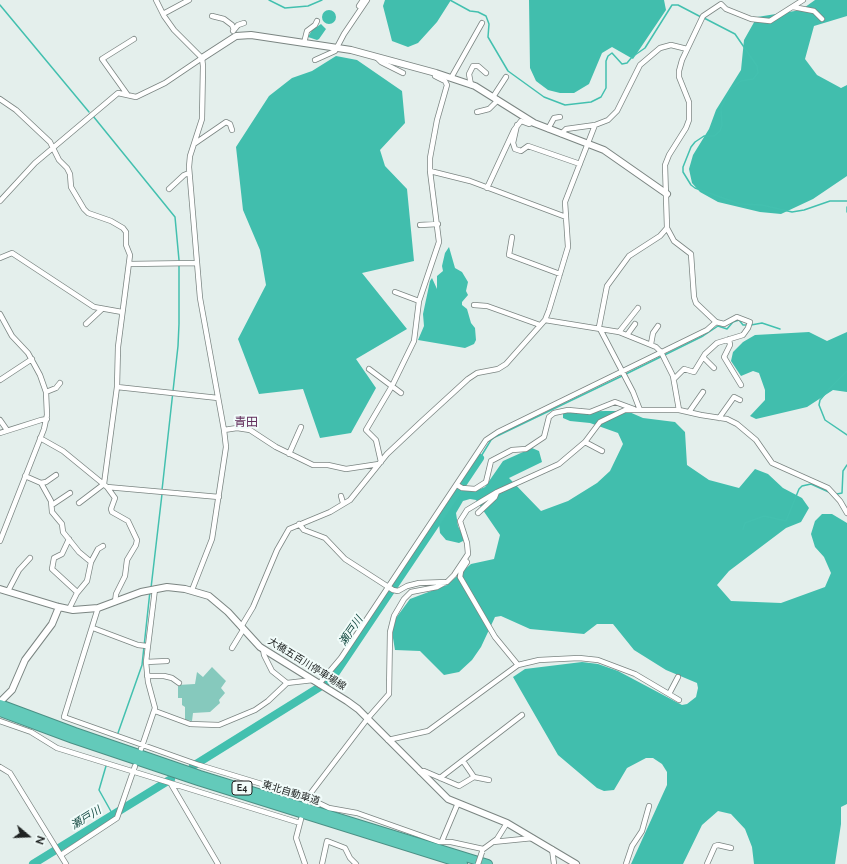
<!DOCTYPE html>
<meta charset="utf-8">
<style>
body{margin:0}
#map{position:relative;width:847px;height:864px;overflow:hidden;background:#e4efec;font-family:Raleway,sans-serif}
canvas{display:block}
.north{position:absolute;left:8px;top:816px;width:40px;height:40px;-webkit-text-stroke:3px #f1fcfa;paint-order:stroke;rotate:109deg;font-size:11px;font-weight:700;line-height:16px;text-align:center;color:#1f2322}
.north::after{content:'';display:block;margin:auto;width:14px;height:18px;background:#1f2322;clip-path:polygon(50% 0,100% 100%,50% 72%,0 100%)}
</style>
<div id="map">
<canvas width="847" height="864"></canvas>
<div class="north">N</div>
</div>
<script>
const g = document.querySelector('canvas').getContext('2d');
g.lineJoin = 'round';
function fill(path, color) {
  g.fillStyle = color;
  g.fill(path, 'evenodd');
}
function poly(rows) {
  const path = new Path2D();
  for (const r of rows) {
    if (r.length === 3) {
      path.moveTo(r[0] + r[2], r[1]);
      path.arc(r[0], r[1], r[2], 0, 2 * Math.PI);
      continue;
    }
    path.moveTo(r[0], r[1]);
    for (let i = 2; i < r.length; i += 2) path.lineTo(r[i], r[i + 1]);
  }
  return path;
}
function trace(path, color, width, dash) {
  g.strokeStyle = color;
  g.lineWidth = width;
  g.lineCap = dash ? 'butt' : 'round';
  g.setLineDash(dash || []);
  g.stroke(path);
}
function drawText(font, color, halo, rows, align = 'center') {
  g.font = font + ' Raleway,"Noto Sans JP",sans-serif';
  g.lineWidth = 4;
  g.setLineDash([]);
  g.textBaseline = 'middle';
  g.strokeStyle = halo;
  g.fillStyle = color;
  for (const [text, x, y, turn = 0] of rows) {
    g.save();
    g.translate(x, y);
    g.rotate((+turn || 0) * Math.PI / 180);
    g.textAlign = isNaN(turn) ? turn : align;
    if (halo) g.strokeText(text, 0, 0);
    g.fillText(text, 0, 0);
    g.restore();
  }
}
fill(poly([
 [212,667,226,681,221,688,225,693,219,700,220,703,210,712,193,713,192,721,185,720,185,707,182,705,182,698,178,698,178,685,195,684,197,672,203,677]
]), '#86c9bd');
fill(poly([
 [385,0,451,0,437,22,418,43,408,47,392,41,383,6],
 [529,0,664,0,666,10,633,59,612,47,602,53,589,84,574,93,560,93,548,90,536,81,530,68],
 [815,0,847,0,847,16,814,26,805,59,817,75,841,88,847,85,847,176,813,199,781,214,760,212,718,202,700,192,692,183,689,169,693,155,709,129,716,110,741,70,744,40,757,17,801,10],
 [336,56,357,60,402,91,405,123,380,150,385,166,407,189,414,261,362,273,407,329,356,359,376,388,351,433,320,438,303,389,259,394,238,339,266,285,260,250,243,210,236,147,269,96,292,78,312,71],
 [809,332,827,341,847,332,847,392,833,390,807,407,756,419,750,416,765,400,765,390,759,373,753,371,741,376,731,361,733,352,743,342,755,335],
 [606,411,627,411,643,418,675,422,685,432,687,465,709,480,739,488,755,469,768,474,783,488,802,498,809,508,801,522,786,528,729,571,717,585,731,601,781,603,825,587,831,573,824,557,815,547,811,534,815,521,822,514,832,514,847,523,847,804,841,807,841,824,835,864,754,864,752,847,745,829,731,814,718,811,702,825,683,864,631,864,667,785,667,772,662,764,653,758,646,758,627,768,614,790,604,791,597,788,558,755,513,677,525,669,582,662,598,664,618,671,682,705,687,704,696,697,698,688,697,683,666,670,634,650,613,624,597,624,584,634,530,629,501,616,495,617,481,647,472,660,459,672,444,675,420,651,395,650,392,632,394,626,396,618,410,599,447,585,471,564,494,559,500,535,476,500,470,499,463,501,456,513,458,526,464,538,463,541,459,543,446,540,440,533,439,524,461,491,475,491,485,487,503,461,532,448,539,451,542,462,509,478,541,511,568,501,597,483,610,471,623,444,618,433,590,423,570,421,563,418,563,412]
]), '#41bead');
fill(poly([
 [329,17,7],
 [321,24,326,29,319,39,317,40,308,37,312,30],
 [449,247,455,268,462,272,468,282,466,291,468,295,462,302,462,305,467,309,471,323,475,328,476,340,474,344,465,348,418,340,424,326,423,314,430,281,432,278,437,289,437,276,443,271,442,266,445,253]
]), '#43c0af');
trace(poly([
 [269,0,285,8,308,6,322,0],
 [450,0,470,11,478,12,486,16,489,24,488,37,508,71,544,97,565,105,591,102,601,97,606,88,606,61,608,56,612,53,622,64,627,63,632,57,645,48,672,5,678,5,701,17],
 [0,5,89,112],
 [704,18,735,34,757,66,758,73,753,79,741,81,731,88,721,108,722,125,720,131,714,136,704,136,695,142,691,147,683,167,683,172,691,185,695,188,740,204,762,205,792,212,804,210,830,201,847,201],
 [93,116,175,217,179,260],
 [847,207,847,212],
 [751,325,762,323,780,329],
 [847,371,830,388,820,400,819,405,825,420,847,435],
 [626,374,703,336,718,326,727,329,733,322,739,320,743,325,747,325],
 [480,458,491,440,495,437,622,376],
 [162,490,178,346,179,324,179,266],
 [837,494,842,493,843,471,847,465],
 [743,529,745,523,764,516,786,521,799,489,802,486,811,484,831,493],
 [151,588,162,494],
 [118,733,142,665,150,591],
 [106,766,99,790,113,815]
]), '#43c0af', 1.5);
trace(poly([
 [193,766,331,680,480,458],
 [33,864,171,779]
]), '#43c0af', 8);
const street = poly([
 [156,0,164,16,174,30,202,58,203,66,202,119,190,156,189,167,200,298,224,430,226,447,212,539,192,590],
 [359,6,363,0],
 [793,7,814,11,822,19],
 [163,14,189,0],
 [212,16,224,19,232,25,234,30],
 [233,31,238,25,244,23],
 [304,43,307,31,315,25,317,21],
 [376,57,381,62,403,73],
 [315,60,335,51,344,34,367,0],
 [451,78,482,23],
 [471,85,469,74,473,66,478,66,486,73],
 [127,94,102,59,134,39],
 [493,97,506,77],
 [0,99,16,110,50,142,59,160,67,168,70,174,71,187,84,209,88,213,111,221,123,228,126,232,126,245,130,255,118,347,117,387,104,484,79,503],
 [477,112,489,109,498,100],
 [517,125,513,143,515,149,521,151,528,146,580,164],
 [548,129,554,118,560,117],
 [561,134,566,129,595,125],
 [194,144,226,122,230,124,232,130],
 [430,171,470,181,566,217],
 [487,188,514,130,521,121,529,124,533,122],
 [169,189,184,175,189,173],
 [0,201,35,163,118,93,136,97,165,83,202,58],
 [420,225,438,224],
 [667,228,674,241,691,254,694,297,696,303,716,322,724,324,737,317,750,322,748,328,743,335,717,343,705,354,694,372,684,369,674,379],
 [512,237,509,255,560,274],
 [0,258,12,253,94,307,122,312],
 [129,264,196,263],
 [395,292,419,301],
 [474,305,487,306,540,325],
 [0,314,12,336,28,353,40,375,46,392,47,415,44,429,0,541],
 [545,320,619,332,656,347,661,352,673,376,679,410,701,415,727,419,737,424,756,440,772,463,828,488,840,501,847,513],
 [86,324,102,309],
 [619,332,638,308],
 [627,335,635,324],
 [729,339,730,345,724,357,741,385],
 [651,344,653,333,658,326],
 [704,358,714,368],
 [369,369,401,393],
 [0,380,32,359],
 [117,387,218,398],
 [46,392,56,388,60,383],
 [679,410,640,410,633,392,599,327,607,286,629,256,660,236,667,228,665,165,669,155,686,128,689,120,689,102,679,77,679,71,682,60,703,16,721,4,726,9,751,19,770,21,803,0],
 [689,412,703,392],
 [719,418,734,397,740,400],
 [0,420,7,430],
 [224,430,237,428,250,430,276,447,313,465,328,465,346,469,379,464],
 [0,433,41,420,47,419],
 [40,438,63,451,107,487,219,497],
 [585,442,602,451],
 [289,454,301,427],
 [381,462,376,440,366,430,392,386,414,341,419,301,439,242,430,171,430,158,437,120,447,85,445,81,435,76,436,73],
 [25,476,41,483,51,501,52,512,62,524,63,532,79,552,91,562,87,581,77,593,69,609],
 [41,483,46,482,56,475],
 [457,485,462,488,475,489,486,482,491,461,512,450,526,449,544,437,549,417,554,413,568,410,590,412,615,402,634,409],
 [107,487,115,498,111,509,112,512,128,521,137,540,136,545,127,560,125,576,116,594,115,602],
 [341,496,343,503],
 [52,505,70,493],
 [478,513,495,497,497,492],
 [299,524,304,530,325,538,345,559,393,590,398,591,407,586,419,583,447,582,454,575,468,554,467,543,460,521,467,510,497,492,559,464,585,442,600,422,625,410,640,410],
 [69,539,62,554,54,558,52,569,77,592],
 [91,562,98,549,103,546],
 [8,591,19,570,30,558],
 [98,608,64,717,199,765,308,798,329,808,357,813,439,842,451,842,483,849],
 [241,627,253,607,277,550,289,529,330,512,350,500,387,454,420,423,468,379,477,373,498,369,506,364,545,320,549,310,568,247,565,202,595,125,608,120,617,111,640,65,660,48,671,45,687,49],
 [93,628,138,645,147,646],
 [232,648,243,630],
 [263,649,264,655,272,671,287,683],
 [146,662,167,661],
 [518,665,539,660,579,658,598,660,635,674,679,700],
 [147,676,164,676,172,678,179,683],
 [319,684,341,658,486,440,498,432,707,330,716,322],
 [669,694,678,677],
 [155,711,190,724,219,725,255,710,268,701,287,683,313,680],
 [0,721,31,732,57,748,300,823],
 [388,740,428,731,518,665,495,637,460,577,461,571,467,562,465,560],
 [141,749,155,708,148,682,146,662,155,589],
 [463,761,474,777],
 [0,767,10,773,66,864],
 [420,772,424,771,459,786,474,777,489,780],
 [440,778,522,715],
 [171,784,218,864],
 [306,802,310,794,368,718,389,694,390,632,394,616,404,599,411,592,437,587,446,582],
 [301,819,296,838,305,864],
 [442,841,458,803],
 [493,842,533,838],
 [552,849,554,864],
 [482,850,497,839,507,823],
 [61,855,117,818,135,766],
 [322,864,327,841,345,848,350,858,356,864],
 [626,864,632,846,642,831,649,806],
 [707,864,715,846,718,845,731,848]
]);
const secondary = poly([
 [202,58,236,36,251,35,351,50,436,73,475,86,534,123,604,150,667,194],
 [0,589,59,607,73,610,98,608,141,592,167,587,185,589,209,596,228,612,260,647,347,701,358,709,448,799,507,823,576,864],
 [3,699,12,690,25,660,52,624,59,607]
]);
const highway = poly([
 [0,704,75,732,200,775,488,864],
 [0,712,73,739,198,781,463,864]
]);
trace(street, '#7b8582', 6);
trace(secondary, '#7b8582', 8);
trace(highway, '#4b9085', 10);
trace(street, '#fff', 4.5);
trace(secondary, '#fff', 6);
trace(highway, '#63caba', 8);
const streetBridge = poly([
 [478,864,482,852]
]);
trace(streetBridge, '#7b8582', 6, []);
trace(streetBridge, '#fff', 4.5);
for (const [x, y, w] of [
 [242,788,20]
]) {
  const box = new Path2D();
  box.roundRect(x - w / 2, y - 7, w, 14, 3);
  g.fillStyle = '#f1fcfa';
  g.fill(box);
  trace(box, '#1f2322', 1);
}
drawText('bold 9px', '#1f2322', null, [
 ["E4",242,788]
]);
drawText('10px', '#1f2322', '#f1fcfa', [
 ["大橋五百川停車場線",307,664,32],
 ["東北自動車道",291,793,17]
]);
drawText('italic 11px', '#174c44', '#f1fcfa', [
 ["瀬戸川",351,631,-56],
 ["瀬戸川",86,818,-32]
]);
drawText('12px', '#612c5b', '#f1fcfa', [
 ["青田",246,422]
]);
</script>
